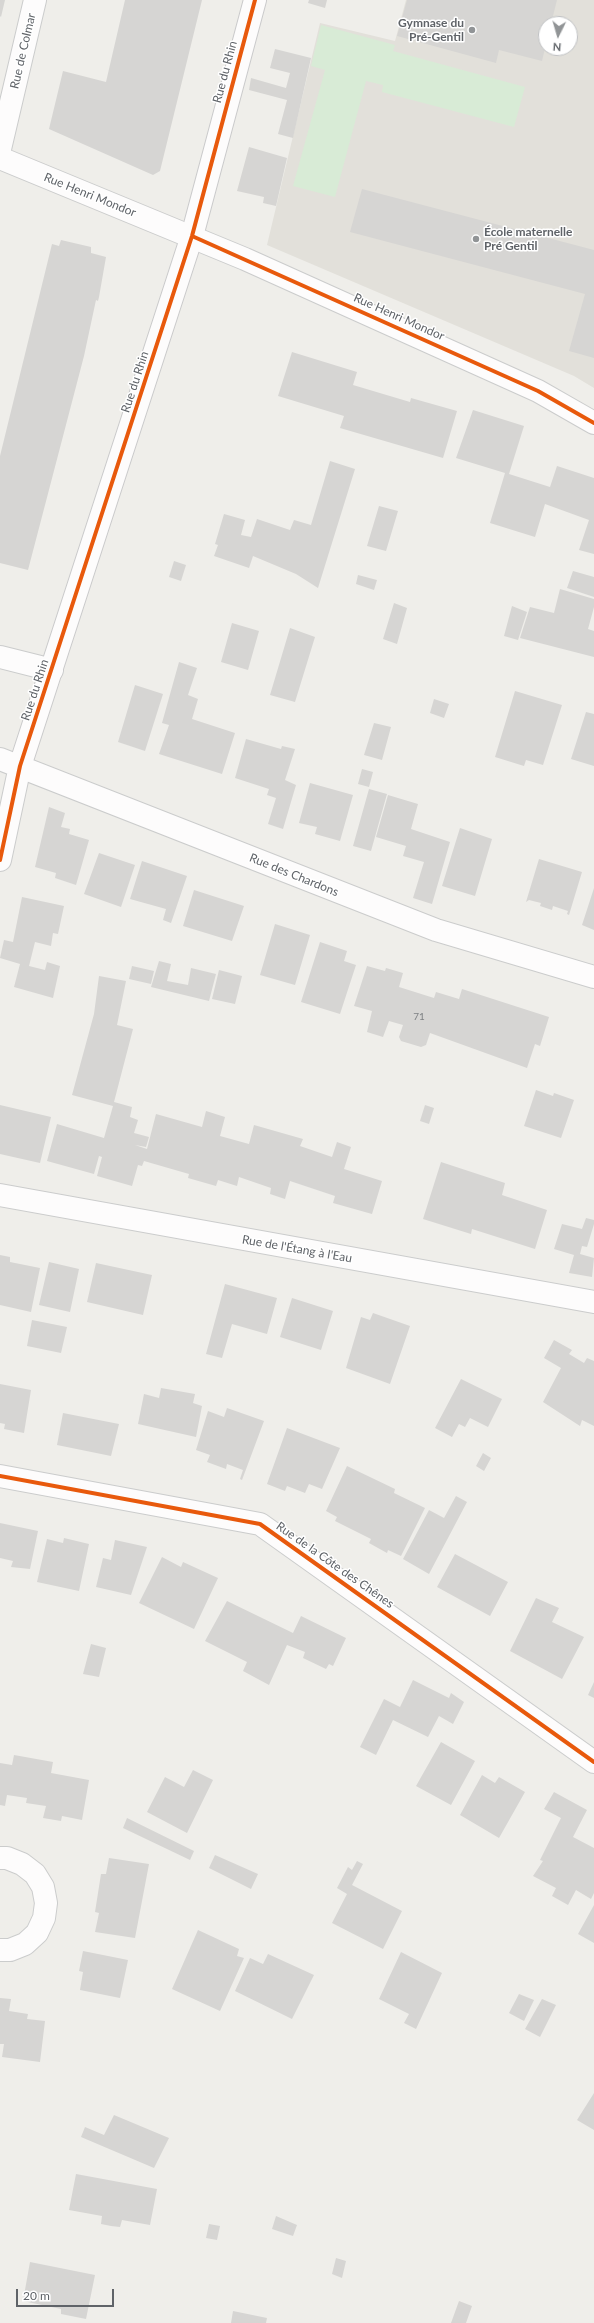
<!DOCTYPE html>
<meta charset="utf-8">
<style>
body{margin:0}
#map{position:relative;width:594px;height:2323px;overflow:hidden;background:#efeeea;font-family:Lato,sans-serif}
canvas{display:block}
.north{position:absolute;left:538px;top:16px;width:40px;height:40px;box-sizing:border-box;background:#fff;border:1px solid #bfc1c3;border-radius:50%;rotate:185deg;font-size:11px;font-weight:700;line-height:16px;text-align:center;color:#5f6368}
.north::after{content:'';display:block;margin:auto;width:14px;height:18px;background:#919496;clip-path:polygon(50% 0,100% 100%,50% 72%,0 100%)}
.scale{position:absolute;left:16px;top:2289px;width:98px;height:18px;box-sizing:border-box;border:2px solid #5f6368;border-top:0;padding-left:5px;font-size:12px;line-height:14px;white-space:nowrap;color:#5f6368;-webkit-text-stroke:3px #fff;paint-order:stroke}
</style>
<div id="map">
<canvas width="594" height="2323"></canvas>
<div class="north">N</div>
<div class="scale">20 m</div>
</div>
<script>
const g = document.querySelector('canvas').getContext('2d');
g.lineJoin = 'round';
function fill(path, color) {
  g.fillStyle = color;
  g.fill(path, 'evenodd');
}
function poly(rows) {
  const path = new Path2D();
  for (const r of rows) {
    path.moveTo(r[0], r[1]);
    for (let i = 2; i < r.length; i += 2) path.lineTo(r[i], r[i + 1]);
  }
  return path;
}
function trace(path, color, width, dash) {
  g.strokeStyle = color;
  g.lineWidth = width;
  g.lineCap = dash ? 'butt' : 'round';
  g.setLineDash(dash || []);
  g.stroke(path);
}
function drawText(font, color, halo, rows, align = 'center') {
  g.font = font + ' Lato,sans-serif';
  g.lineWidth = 3;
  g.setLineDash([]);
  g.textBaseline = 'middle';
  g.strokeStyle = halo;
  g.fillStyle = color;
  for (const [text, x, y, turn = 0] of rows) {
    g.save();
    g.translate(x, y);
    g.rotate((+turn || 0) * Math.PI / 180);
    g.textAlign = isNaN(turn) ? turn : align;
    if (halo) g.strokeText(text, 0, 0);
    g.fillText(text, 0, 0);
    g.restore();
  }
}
fill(poly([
 [406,0,594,0,594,388,574,376,267,245,320,23,395,41],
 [546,24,570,24,570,48,546,48]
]), '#e2e0da');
fill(poly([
 [321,25,395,45,393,51,525,87,514,127,382,92,383,85,366,81,335,197,293,186,325,70,311,66]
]), '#d8ebd6');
fill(poly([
 [0,0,5,0,1,17,0,16],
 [125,0,202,0,160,171,153,175,49,129,63,71,106,82],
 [309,0,327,0,325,8,308,3],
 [407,0,557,0,551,24,546,24,546,44,542,61,499,50,496,63,397,36],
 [275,49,311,58,293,138,278,134,287,100,249,90,251,78,286,88,290,73,270,68],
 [249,147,287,158,276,206,263,203,264,197,237,191],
 [362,189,594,250,594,358,569,351,585,294,350,232],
 [61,240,91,247,91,253,106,257,99,297,98,301,96,300,84,356,28,570,0,563,0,456,52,244,59,246],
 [292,352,357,372,353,385,410,402,411,398,457,411,443,458,340,428,344,416,278,396],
 [473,410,524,426,509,474,550,487,557,466,594,478,594,554,579,550,589,520,545,504,535,537,490,523,505,473,456,458],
 [330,461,355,469,318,588,296,574,253,556,249,568,214,556,218,545,215,544,224,514,245,520,241,535,251,537,257,519,290,530,294,520,311,525],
 [379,506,398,511,386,551,367,546],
 [174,561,186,565,181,581,169,577],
 [573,571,594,577,594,597,567,588],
 [358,575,377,580,374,590,356,584],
 [560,589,594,599,594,607,588,629,594,631,594,657,520,638,530,607,554,613],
 [394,603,407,608,397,644,383,639],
 [512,606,527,612,518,640,504,636],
 [232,623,259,631,248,670,221,662],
 [290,628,315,637,295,702,270,695],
 [179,662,197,668,188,695,198,699,192,719,235,733,222,774,159,754,169,725,162,723],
 [135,685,163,694,145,751,118,742],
 [515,691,562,705,543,765,526,760,524,766,495,757],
 [434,699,449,704,444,718,430,713],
 [586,712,594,714,594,766,571,759],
 [374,723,391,727,382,760,364,755],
 [246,739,281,749,282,746,295,749,285,780,296,785,283,829,268,824,276,798,267,795,269,789,235,778],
 [362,769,373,772,369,787,358,784],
 [310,783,353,795,340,841,315,834,317,827,299,823],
 [369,789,387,794,371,851,353,846],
 [388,795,418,804,411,829,450,842,432,904,413,898,424,862,403,856,406,846,376,837],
 [49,807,65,813,61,827,70,829,69,834,89,840,76,885,55,878,56,873,35,867],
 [460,828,492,839,475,896,442,886],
 [99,853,135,865,121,907,84,894],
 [539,859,582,872,569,915,567,914,568,911,553,906,552,910,540,906,541,903,529,900,526,902],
 [142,861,187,876,171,923,163,920,166,909,130,899],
 [594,888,594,930,582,925],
 [194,890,244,906,232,941,183,926],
 [22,897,64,906,58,934,53,933,51,946,35,942,29,966,45,970,47,962,60,966,53,998,14,987,20,964,0,958,4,940,13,942],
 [275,924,310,935,295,985,260,975],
 [320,942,347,951,344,961,356,965,340,1014,301,1002],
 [159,961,171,964,167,981,188,985,191,968,216,974,209,1001,151,987],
 [132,966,154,971,151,984,129,979],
 [367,966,385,971,386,968,403,973,399,987,434,998,436,992,459,999,462,989,549,1017,540,1046,535,1044,527,1068,430,1033,426,1045,421,1047,401,1041,399,1037,403,1025,389,1021,383,1037,367,1032,372,1011,354,1006],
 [219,970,242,976,235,1004,212,999],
 [99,976,126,981,117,1025,133,1029,114,1102,132,1107,130,1117,138,1120,134,1133,149,1137,146,1147,135,1145,147,1149,156,1114,202,1127,206,1111,225,1117,220,1136,249,1144,254,1125,303,1139,300,1146,332,1157,337,1142,351,1147,344,1169,382,1181,372,1214,333,1203,335,1196,290,1181,285,1199,270,1194,271,1188,239,1177,237,1186,218,1180,216,1186,188,1178,189,1174,144,1161,142,1166,138,1165,132,1186,97,1176,102,1157,99,1156,94,1174,47,1161,57,1124,104,1138,113,1106,72,1095,94,1014],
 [536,1090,553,1096,554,1093,574,1100,561,1138,524,1126],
 [0,1105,51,1117,40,1163,0,1154],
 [425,1105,434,1108,429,1124,420,1121],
 [441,1162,505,1183,502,1195,547,1210,535,1249,472,1229,471,1234,423,1219],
 [586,1218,594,1220,594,1224,587,1247,582,1246,580,1254,594,1258,592,1277,569,1273,574,1255,554,1249,562,1224,582,1229],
 [0,1255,10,1257,10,1262,40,1268,31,1312,0,1305],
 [49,1262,79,1269,70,1312,39,1305],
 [96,1263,152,1275,143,1315,87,1302],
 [225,1284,277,1298,267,1334,232,1324,222,1358,206,1354],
 [292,1298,333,1311,321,1350,280,1337],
 [373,1313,410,1326,390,1384,346,1368,361,1317,370,1320],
 [32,1320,67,1327,61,1353,27,1346],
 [554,1340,572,1350,569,1354,584,1363,587,1358,594,1361,594,1426,582,1420,580,1426,543,1402,561,1368,544,1358],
 [461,1379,502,1399,488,1427,470,1418,465,1427,459,1424,452,1437,435,1428],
 [0,1384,31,1390,24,1433,4,1429,5,1424,0,1423],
 [161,1388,195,1394,193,1403,202,1406,196,1437,138,1424,144,1394,159,1398],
 [227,1408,264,1421,242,1480,240,1479,243,1470,227,1464,226,1469,207,1462,210,1455,196,1450,208,1411,224,1417],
 [63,1413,119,1424,111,1456,57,1445],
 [287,1428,340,1448,322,1489,309,1484,305,1493,287,1486,285,1491,267,1484],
 [483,1453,491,1458,484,1471,476,1466],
 [347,1466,395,1489,394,1493,425,1508,401,1556,388,1550,387,1553,369,1543,371,1539,335,1521,337,1517,326,1511],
 [456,1496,467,1502,429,1574,403,1559,429,1510,444,1518],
 [0,1523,38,1531,30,1569,11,1567,13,1561,0,1558],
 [64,1538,89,1544,79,1591,37,1582,47,1539,63,1543],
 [115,1540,147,1547,131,1595,96,1587,103,1558,111,1560],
 [455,1554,508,1582,490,1616,437,1587],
 [162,1557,181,1567,183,1562,218,1578,194,1629,139,1603],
 [536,1598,559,1608,552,1622,584,1637,562,1679,510,1651],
 [227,1601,293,1633,301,1616,346,1638,333,1666,329,1664,326,1669,303,1658,305,1652,287,1645,269,1685,243,1671,247,1662,205,1641],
 [91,1644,106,1648,99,1677,83,1674],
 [413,1680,449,1698,451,1693,464,1702,453,1724,439,1716,428,1737,393,1720,376,1755,360,1747,384,1699,400,1707],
 [594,1682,594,1698,588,1695],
 [441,1742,475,1761,451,1805,416,1786],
 [14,1755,53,1762,51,1773,89,1780,82,1820,62,1816,61,1821,43,1818,46,1806,26,1803,27,1798,7,1795,5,1806,0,1805,0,1763,12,1765],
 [193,1770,213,1780,187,1833,147,1812,165,1777,184,1787],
 [482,1775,495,1783,499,1777,525,1792,499,1838,460,1815],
 [554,1792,587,1810,573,1837,594,1848,594,1893,591,1899,576,1890,568,1905,552,1896,556,1888,533,1876,543,1861,540,1860,561,1818,544,1809],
 [127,1818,194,1851,190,1860,123,1828],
 [215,1855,258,1874,251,1889,209,1868],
 [109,1858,149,1864,135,1938,95,1932,99,1913,95,1912,101,1874,106,1874],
 [357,1861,363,1864,352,1885,402,1911,383,1949,332,1923,347,1894,337,1888,348,1867,352,1870],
 [594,1905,594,1943,578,1934],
 [198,1930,239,1949,237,1956,244,1958,220,2011,172,1989],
 [83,1951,128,1960,120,1998,80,1990,83,1972,79,1971],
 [401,1952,442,1973,416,2029,404,2023,409,2014,379,1999],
 [268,1954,314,1975,292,2019,235,1991,250,1958,263,1964],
 [519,1994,534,2000,524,2021,509,2013],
 [0,1998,11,1999,9,2011,28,2014,27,2019,45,2021,40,2062,2,2057,4,2044,0,2044],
 [542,1999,556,2005,540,2037,525,2029],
 [594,2093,594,2130,577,2120],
 [114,2115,169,2138,154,2168,81,2137,85,2127,104,2135],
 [76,2174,157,2189,150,2225,122,2220,120,2227,111,2226,101,2224,102,2216,69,2210],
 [276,2216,297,2225,293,2236,272,2229],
 [209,2224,220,2226,217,2240,206,2238],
 [336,2258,346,2261,342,2278,332,2274],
 [30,2262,95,2275,86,2319,61,2314,61,2309,23,2301],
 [459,2301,472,2306,466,2323,451,2323],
 [233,2311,267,2318,266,2323,231,2323]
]), '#d6d5d3');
const street = poly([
 [0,149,35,0],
 [0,158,245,259,538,391,594,423],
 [0,657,52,670],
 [0,759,436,930,594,977],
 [0,860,20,766],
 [0,1195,594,1302],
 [0,1476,260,1524,594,1762],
 [0,1858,7,1858,22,1864,35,1874,43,1887,46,1903,44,1918,37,1933,25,1944,10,1950,0,1950]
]);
const secondary = poly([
 [20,766,192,236,255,0]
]);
trace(street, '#cbcccc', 24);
trace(secondary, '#cacacb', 24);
trace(street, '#fdfcfc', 22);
trace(secondary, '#fdfcfc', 22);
trace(poly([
 [192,236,538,391,594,423],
 [0,860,20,766,192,236,255,0],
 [0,1476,260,1524,594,1762]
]), '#e8590c', 4);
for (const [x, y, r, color] of [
 [472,30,4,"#919496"],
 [476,239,4,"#919496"]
]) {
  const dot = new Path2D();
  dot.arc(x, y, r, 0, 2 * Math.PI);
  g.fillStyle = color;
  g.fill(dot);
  trace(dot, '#fff', 1.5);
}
drawText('10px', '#7e8184', null, [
 ["71",419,1017]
]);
drawText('bold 12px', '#5f6368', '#fff', [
 ["Gymnase du",464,23],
 ["Pré-Gentil",464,37],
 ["École maternelle",484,232,"left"],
 ["Pré Gentil",484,246,"left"]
], 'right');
drawText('12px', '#5f6368', '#fff', [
 ["Rue de Colmar",23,51,-77],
 ["Rue du Rhin",225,72,-75],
 ["Rue Henri Mondor",90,195,22],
 ["Rue Henri Mondor",399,317,24],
 ["Rue du Rhin",135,382,-72],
 ["Rue du Rhin",35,690,-72],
 ["Rue des Chardons",294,875,22],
 ["Rue de l'Étang à l'Eau",297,1249,10],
 ["Rue de la Côte des Chênes",335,1565,35]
]);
</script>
